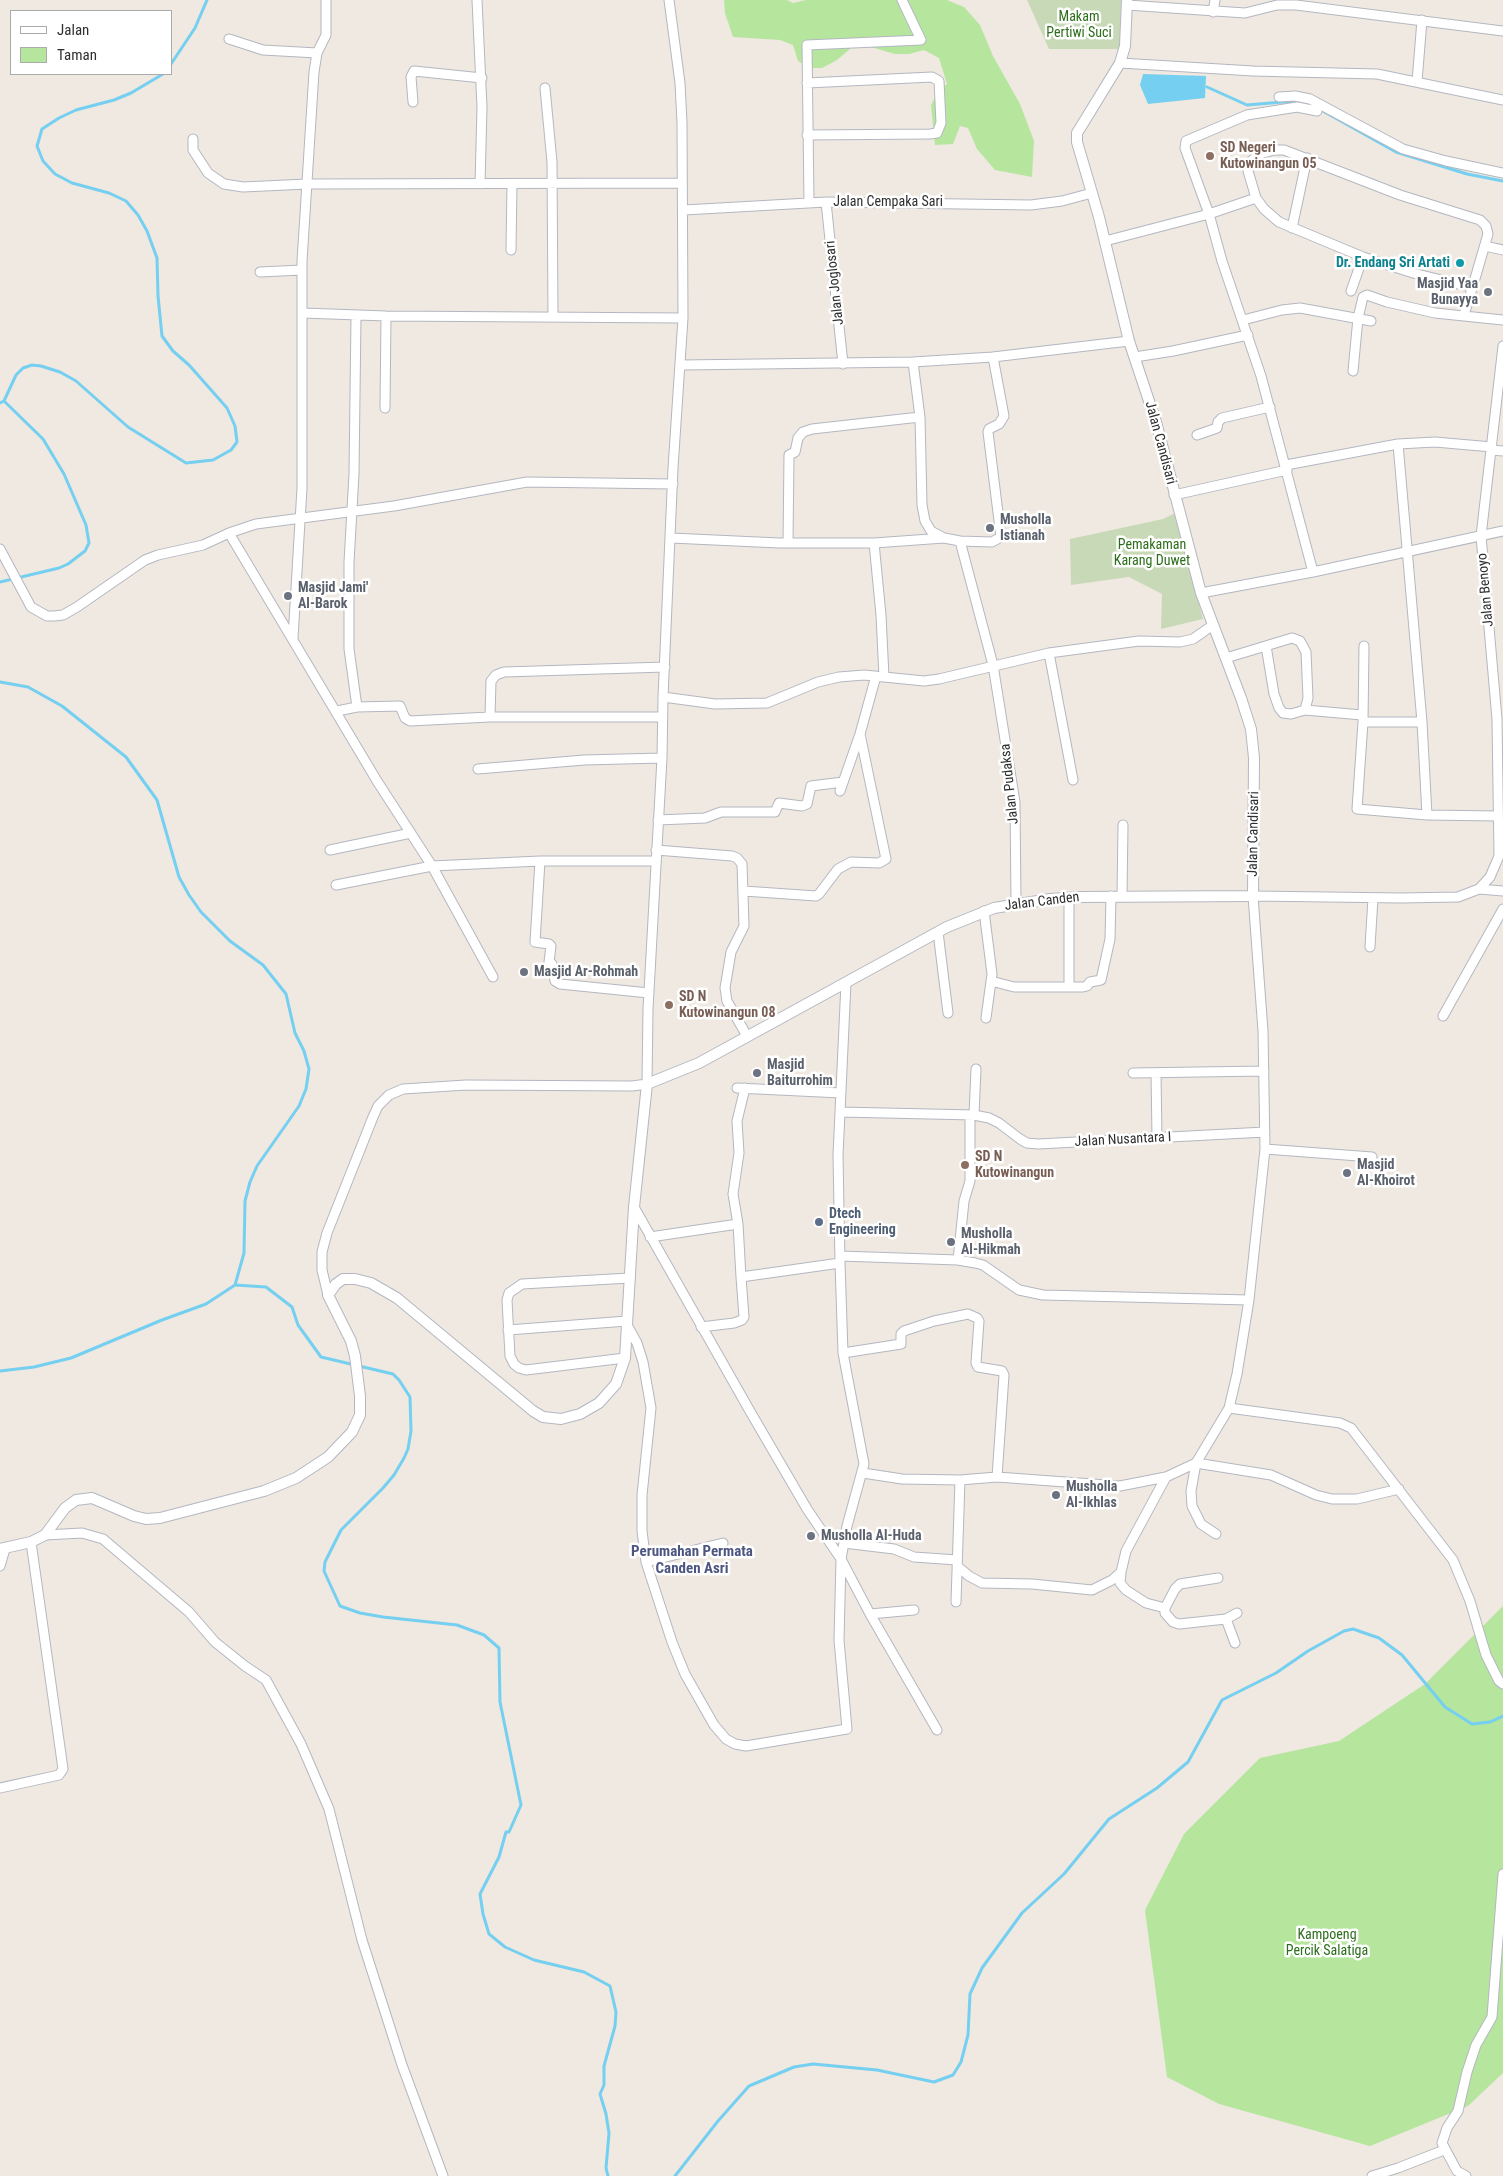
<!DOCTYPE html>
<style>
body{margin:0}
#map{position:relative;width:1503px;height:2176px;overflow:hidden;background:#efe9e1;font-family:"Roboto Condensed",sans-serif}
canvas{display:block}
.legend{position:absolute;left:10px;top:10px;width:162px;height:65px;box-sizing:border-box;background:#fff;border:1px solid #ababab;margin:0;padding:6px 9px;list-style:none;font-size:15px;color:#2e2e2e}
.legend li{display:flex;align-items:center;gap:10px;height:25px}
.legend b{width:25px;border:1px solid #ababab}
</style>
<div id="map">
<canvas width="1503" height="2176"></canvas>
<ul class="legend">
<li><b style="height:6px;background:#fff"></b>Jalan</li>
<li><b style="height:14px;background:#b6e59e"></b>Taman</li>
</ul>
</div>
<script>
const g = document.querySelector('canvas').getContext('2d');
g.lineJoin = 'round';
function fill(path, color) {
  g.fillStyle = color;
  g.fill(path, 'evenodd');
}
function poly(rows) {
  const path = new Path2D();
  for (const r of rows) {
    path.moveTo(r[0], r[1]);
    for (let i = 2; i < r.length; i += 2) path.lineTo(r[i], r[i + 1]);
  }
  return path;
}
function trace(path, color, width, dash) {
  g.strokeStyle = color;
  g.lineWidth = width;
  g.lineCap = dash ? 'butt' : 'round';
  g.setLineDash(dash || []);
  g.stroke(path);
}
function drawText(font, color, halo, rows, align = 'center') {
  g.font = font + ' "Roboto Condensed",sans-serif';
  g.lineWidth = 5;
  g.setLineDash([]);
  g.textBaseline = 'middle';
  g.strokeStyle = halo;
  g.fillStyle = color;
  for (const [text, x, y, turn = 0] of rows) {
    g.save();
    g.translate(x, y);
    g.rotate((+turn || 0) * Math.PI / 180);
    g.textAlign = isNaN(turn) ? turn : align;
    if (halo) g.strokeText(text, 0, 0);
    g.fillText(text, 0, 0);
    g.restore();
  }
}
fill(poly([
 [724,0,787,0,793,3,806,0,947,0,964,7,980,25,993,56,1020,104,1034,141,1032,177,995,170,977,149,968,128,960,126,953,144,935,145,931,105,939,90,947,84,939,58,924,50,909,54,895,54,857,43,837,60,822,68,810,68,798,61,793,45,780,40,733,37,725,13],
 [1503,1606,1503,2073,1468,2106,1370,2146,1219,2104,1167,2077,1145,1910,1184,1834,1260,1758,1339,1741,1425,1684]
]), '#b6e59e');
fill(poly([
 [1027,0,1121,0,1120,49,1049,49],
 [1175,513,1203,619,1161,629,1162,594,1129,577,1071,585,1070,539,1163,519]
]), '#c8d9b8');
fill(poly([
 [1143,74,1206,76,1205,98,1148,104,1140,85]
]), '#75cff0');
trace(poly([
 [171,64,195,28,207,0],
 [1207,87,1247,105,1295,101,1314,106,1396,152,1467,174,1503,181],
 [4,401,16,375,23,368,32,365,41,366,60,372,76,381,128,427,186,463,213,460,231,450,237,442,235,426,227,408,189,365,173,351,162,336,158,296,157,258,147,231,138,215,126,201,109,193,72,183,55,174,43,161,37,146,42,129,59,118,76,110,114,100,131,93,163,74],
 [0,403,4,401,43,439,64,474,86,525,89,543,85,551,68,564,59,568,0,582],
 [0,682,28,687,62,706,126,757,157,800,179,877,189,895,201,912,230,941,263,965,286,994,295,1033,304,1051,309,1069,306,1089,299,1106,257,1166,250,1182,245,1201,244,1253,235,1285,206,1304,162,1320,71,1358,34,1367,0,1371],
 [235,1285,266,1287,292,1307,298,1325,321,1357,393,1374,399,1380,410,1397,411,1431,408,1449,404,1458,394,1475,383,1488,341,1530,325,1562,324,1571,340,1606,360,1613,383,1617,457,1625,484,1635,499,1648,500,1702,521,1805,509,1832,506,1832,499,1857,480,1894,483,1914,489,1934,505,1947,534,1960,584,1972,610,1986,616,2012,615,2026,604,2066,604,2085,600,2094,606,2114,609,2133,606,2168,608,2176],
 [675,2176,718,2121,749,2086,794,2067,813,2064,877,2070,934,2082,953,2075,961,2062,968,2035,970,1994,982,1968,1022,1913,1064,1874,1109,1819,1157,1788,1188,1762,1222,1700,1276,1673,1308,1651,1344,1631,1353,1629,1379,1638,1402,1655,1445,1707,1472,1724,1490,1722,1503,1716]
]), '#75cff0', 3);
const minor = poly([
 [477,0,482,107,480,184],
 [1127,5,1245,13,1277,5,1296,5,1503,31],
 [1213,12,1215,0],
 [229,39,263,50,317,53],
 [1120,63,1253,71,1377,74,1503,100],
 [1417,82,1422,20],
 [807,83,932,77,939,81,941,123,937,133,930,134,807,135],
 [545,88,552,162,553,317],
 [1279,97,1295,96,1310,99,1403,149,1446,161,1503,173],
 [413,102,411,77,414,71,482,78],
 [193,139,193,150,208,173,224,184,243,187,307,184,682,183],
 [1274,150,1284,150,1400,195,1480,220,1486,226,1488,234,1474,282,1469,285,1462,285,1413,273,1363,257,1279,222,1264,209,1256,198,1248,171,1251,161,1260,154,1274,150],
 [1256,198,1209,214,1222,261,1261,376,1313,572],
 [826,202,843,364],
 [809,203,807,45,921,40,902,0],
 [684,210,826,202,1031,205,1062,201,1092,193],
 [1292,228,1307,158],
 [1105,241,1209,214,1185,148,1186,141,1247,115,1297,107,1317,111],
 [1485,246,1503,250],
 [511,250,512,184],
 [260,272,302,270],
 [1351,291,1363,257],
 [303,313,386,316,683,318],
 [1464,315,1474,282],
 [356,316,354,474,349,562,349,649,357,707],
 [1243,320,1282,310,1300,308,1371,321],
 [1135,357,1173,351,1248,335],
 [913,362,920,417,922,505,925,521,931,531,944,538,960,541,993,665,1015,802,1016,903],
 [681,365,913,362,993,357,1129,341],
 [1353,371,1358,318,1363,297,1367,295,1387,302,1435,313,1503,320],
 [385,408,386,316],
 [1197,435,1217,428,1218,422,1222,418,1270,407],
 [1398,444,1422,722],
 [1491,450,1503,451],
 [1286,465,1398,444,1435,442,1492,447],
 [1174,495,1287,470],
 [229,533,377,781,432,866,493,977],
 [671,538,779,543,874,543,944,538],
 [960,541,992,542,1001,537,988,432,989,429,999,424,1004,416,993,357],
 [788,543,789,455,795,452,798,438,803,432,812,429,920,417],
 [874,543,881,615,884,677],
 [0,549,31,607,47,616,54,616,63,615,77,607,145,560,158,555,203,545,229,533,256,524,394,506,527,482,673,484],
 [1201,593,1313,572,1503,531],
 [293,638,302,488,302,261,314,72,317,53,326,35,326,0],
 [1266,646,1274,694,1279,708,1283,713,1291,714,1305,710],
 [1364,646,1363,722,1357,809,1427,815,1498,816],
 [1049,653,1073,780],
 [1226,658,1292,638,1300,641,1306,652,1308,698,1305,710,1362,715],
 [663,697,715,704,767,703,818,682,839,677,864,675,924,681,939,679,1049,653,1139,641,1180,642,1193,639,1213,625],
 [337,711,357,707,400,706,405,718,410,721,490,717,662,717],
 [490,717,491,681,496,675,504,672,665,667],
 [1363,722,1422,722,1427,815],
 [478,769,584,760,662,758],
 [840,791,860,734,876,676],
 [658,820,705,818,721,812,775,812,779,803,802,806,807,804,811,786,843,782],
 [330,850,411,833],
 [656,850,732,856,737,858,742,864,744,926,731,952,725,988,727,1001,747,1036],
 [540,861,535,942,549,944,551,946,549,962,552,964,555,981,560,984,649,993],
 [336,885,432,866,540,861,656,861],
 [1479,889,1503,891],
 [744,891,816,896,819,894,838,869,851,862,879,863,886,859,860,734],
 [1122,896,1123,825],
 [984,911,992,974,986,1018],
 [938,932,948,1013],
 [1370,947,1373,898],
 [991,981,1014,987,1083,987,1087,986,1090,982,1101,980,1110,939,1111,896],
 [1069,987,1069,898],
 [1443,1016,1503,909],
 [1133,1073,1264,1071],
 [1156,1073,1157,1138],
 [737,1088,841,1093],
 [840,1112,974,1115,989,1118,999,1123,1020,1139,1027,1143,1038,1144,1265,1132],
 [974,1115,976,1069],
 [1265,1149,1372,1157],
 [634,1207,751,1413,807,1509,841,1559,870,1614,937,1730],
 [738,1224,733,1194,739,1153,737,1121,745,1088],
 [650,1237,738,1224,741,1277,840,1263],
 [840,1256,958,1260,975,1263,983,1265,1019,1290,1043,1295,1249,1300],
 [958,1260,964,1201,970,1181,970,1115],
 [328,1295,322,1270,322,1252,327,1233,373,1117,378,1106,389,1095,403,1089,466,1085,632,1086,647,1084,648,1009,662,758,663,697,673,468,683,318,682,123,680,83,669,0],
 [627,1325,637,1343,643,1362,651,1408,642,1495,642,1531,646,1562,672,1642,685,1674,714,1725,726,1739,735,1744,746,1746,847,1729,839,1640,841,1559,847,1526,864,1464,843,1353,840,1263,838,1155,846,983],
 [701,1327,734,1323,742,1320,744,1317,741,1277],
 [508,1330,627,1321],
 [843,1353,901,1344,901,1334,904,1331,934,1321,968,1314,977,1318,979,1321,976,1363,978,1367,1002,1371,1004,1375,997,1477],
 [625,1358,526,1370,519,1368,514,1364,510,1356,507,1300,509,1293,522,1284,630,1278],
 [1229,1408,1340,1423,1351,1428,1453,1560,1470,1601,1486,1655,1499,1681,1503,1684],
 [863,1473,902,1479,960,1480,997,1477,1120,1486,1166,1477,1196,1463,1229,1408,1237,1374,1249,1300,1265,1149,1263,1031,1253,896,1401,898,1458,897,1479,889,1490,877,1499,856,1497,719,1481,536,1503,346],
 [1216,1534,1201,1524,1192,1506,1191,1491,1196,1463,1271,1475,1316,1495,1332,1499,1357,1499,1399,1489],
 [45,1535,82,1533,103,1539,189,1612,215,1642,245,1666,266,1680,301,1744,329,1809,362,1940,402,2065,443,2176],
 [844,1543,894,1549,914,1557,957,1560],
 [646,1562,723,1543],
 [0,1566,5,1549],
 [957,1566,969,1576,982,1583,1032,1584,1092,1590,1112,1580,1121,1572],
 [1218,1578,1180,1584,1175,1589,1165,1608,1165,1613,1173,1622,1179,1624,1226,1619,1237,1613],
 [956,1602,960,1480],
 [1165,1608,1146,1603,1126,1590,1120,1583,1121,1572,1126,1551,1166,1477],
 [870,1614,914,1610],
 [1226,1619,1235,1643],
 [0,1788,59,1775,63,1769,31,1542],
 [1372,2176,1398,2168,1444,2150],
 [1466,2176,1457,2171,1442,2143,1447,2128,1458,2111,1467,2072,1476,2045,1492,2017,1503,1874]
]);
const tertiary = poly([
 [0,1549,31,1542,45,1535,65,1508,76,1500,92,1498,134,1516,146,1519,160,1518,264,1491,296,1478,328,1457,352,1432,360,1415,360,1396,355,1356,351,1341,328,1295,336,1284,343,1279,355,1279,371,1283,397,1298,533,1411,543,1417,561,1419,580,1414,599,1403,616,1384,625,1358,634,1207,647,1084,699,1063,947,927,994,908,1050,899,1081,897,1253,896,1254,758,1251,729,1241,698,1201,593,1156,422,1129,341,1099,217,1077,142,1077,133,1082,125,1120,63,1125,46,1127,0]
]);
trace(minor, '#b4b7c1', 11);
trace(tertiary, '#b4b7c1', 12);
trace(minor, '#fff', 9);
trace(tertiary, '#fff', 10);
for (const [x, y, r, color] of [
 [1210,156,5,"#8d6e63"],
 [1460,263,5,"#0f9aa8"],
 [1488,292,5,"#6b7280"],
 [990,528,5,"#6b7280"],
 [288,596,5,"#6b7280"],
 [524,972,5,"#6b7280"],
 [669,1005,5,"#8d6e63"],
 [757,1073,5,"#6b7280"],
 [965,1165,5,"#8d6e63"],
 [1347,1173,5,"#6b7280"],
 [819,1222,5,"#5c6f8a"],
 [951,1242,5,"#6b7280"],
 [1056,1495,5,"#6b7280"],
 [811,1536,5,"#6b7280"]
]) {
  const dot = new Path2D();
  dot.arc(x, y, r, 0, 2 * Math.PI);
  g.fillStyle = color;
  g.fill(dot);
  trace(dot, '#fff', 2);
}
drawText('14px', '#2c6e1b', '#fff', [
 ["Makam",1079,17],
 ["Pertiwi Suci",1079,33],
 ["Pemakaman",1152,545],
 ["Karang Duwet",1152,561],
 ["Kampoeng",1327,1935],
 ["Percik Salatiga",1327,1951]
]);
drawText('bold 14px', '#785e54', '#fff', [
 ["SD Negeri",1220,148],
 ["Kutowinangun 05",1220,164],
 ["SD N",679,997],
 ["Kutowinangun 08",679,1013],
 ["SD N",975,1157],
 ["Kutowinangun",975,1173]
], 'left');
drawText('14px', '#2e2e2e', '#fff', [
 ["Jalan Cempaka Sari",888,202],
 ["Jalan Joglosari",835,283,-96],
 ["Jalan Candisari",1160,443,75],
 ["Jalan Benoyo",1486,590,-95],
 ["Jalan Pudaksa",1010,784,-96],
 ["Jalan Candisari",1254,834,-89],
 ["Jalan Canden",1042,902,-7],
 ["Jalan Nusantara I",1123,1140,-3]
]);
drawText('bold 14px', '#0d838f', '#fff', [
 ["Dr. Endang Sri Artati",1450,263]
], 'right');
drawText('bold 14px', '#5b616d', '#fff', [
 ["Masjid Yaa",1478,284,"right"],
 ["Bunayya",1478,300,"right"],
 ["Musholla",1000,520],
 ["Istianah",1000,536],
 ["Masjid Jami'",298,588],
 ["Al-Barok",298,604],
 ["Masjid Ar-Rohmah",534,972],
 ["Masjid",767,1065],
 ["Baiturrohim",767,1081],
 ["Masjid",1357,1165],
 ["Al-Khoirot",1357,1181],
 ["Musholla",961,1234],
 ["Al-Hikmah",961,1250],
 ["Musholla",1066,1487],
 ["Al-Ikhlas",1066,1503],
 ["Musholla Al-Huda",821,1536]
], 'left');
drawText('bold 14px', '#4e5e75', '#fff', [
 ["Dtech",829,1214],
 ["Engineering",829,1230]
], 'left');
drawText('bold 15px', '#4d5680', '#fff', [
 ["Perumahan Permata",692,1552],
 ["Canden Asri",692,1569]
]);
</script>
